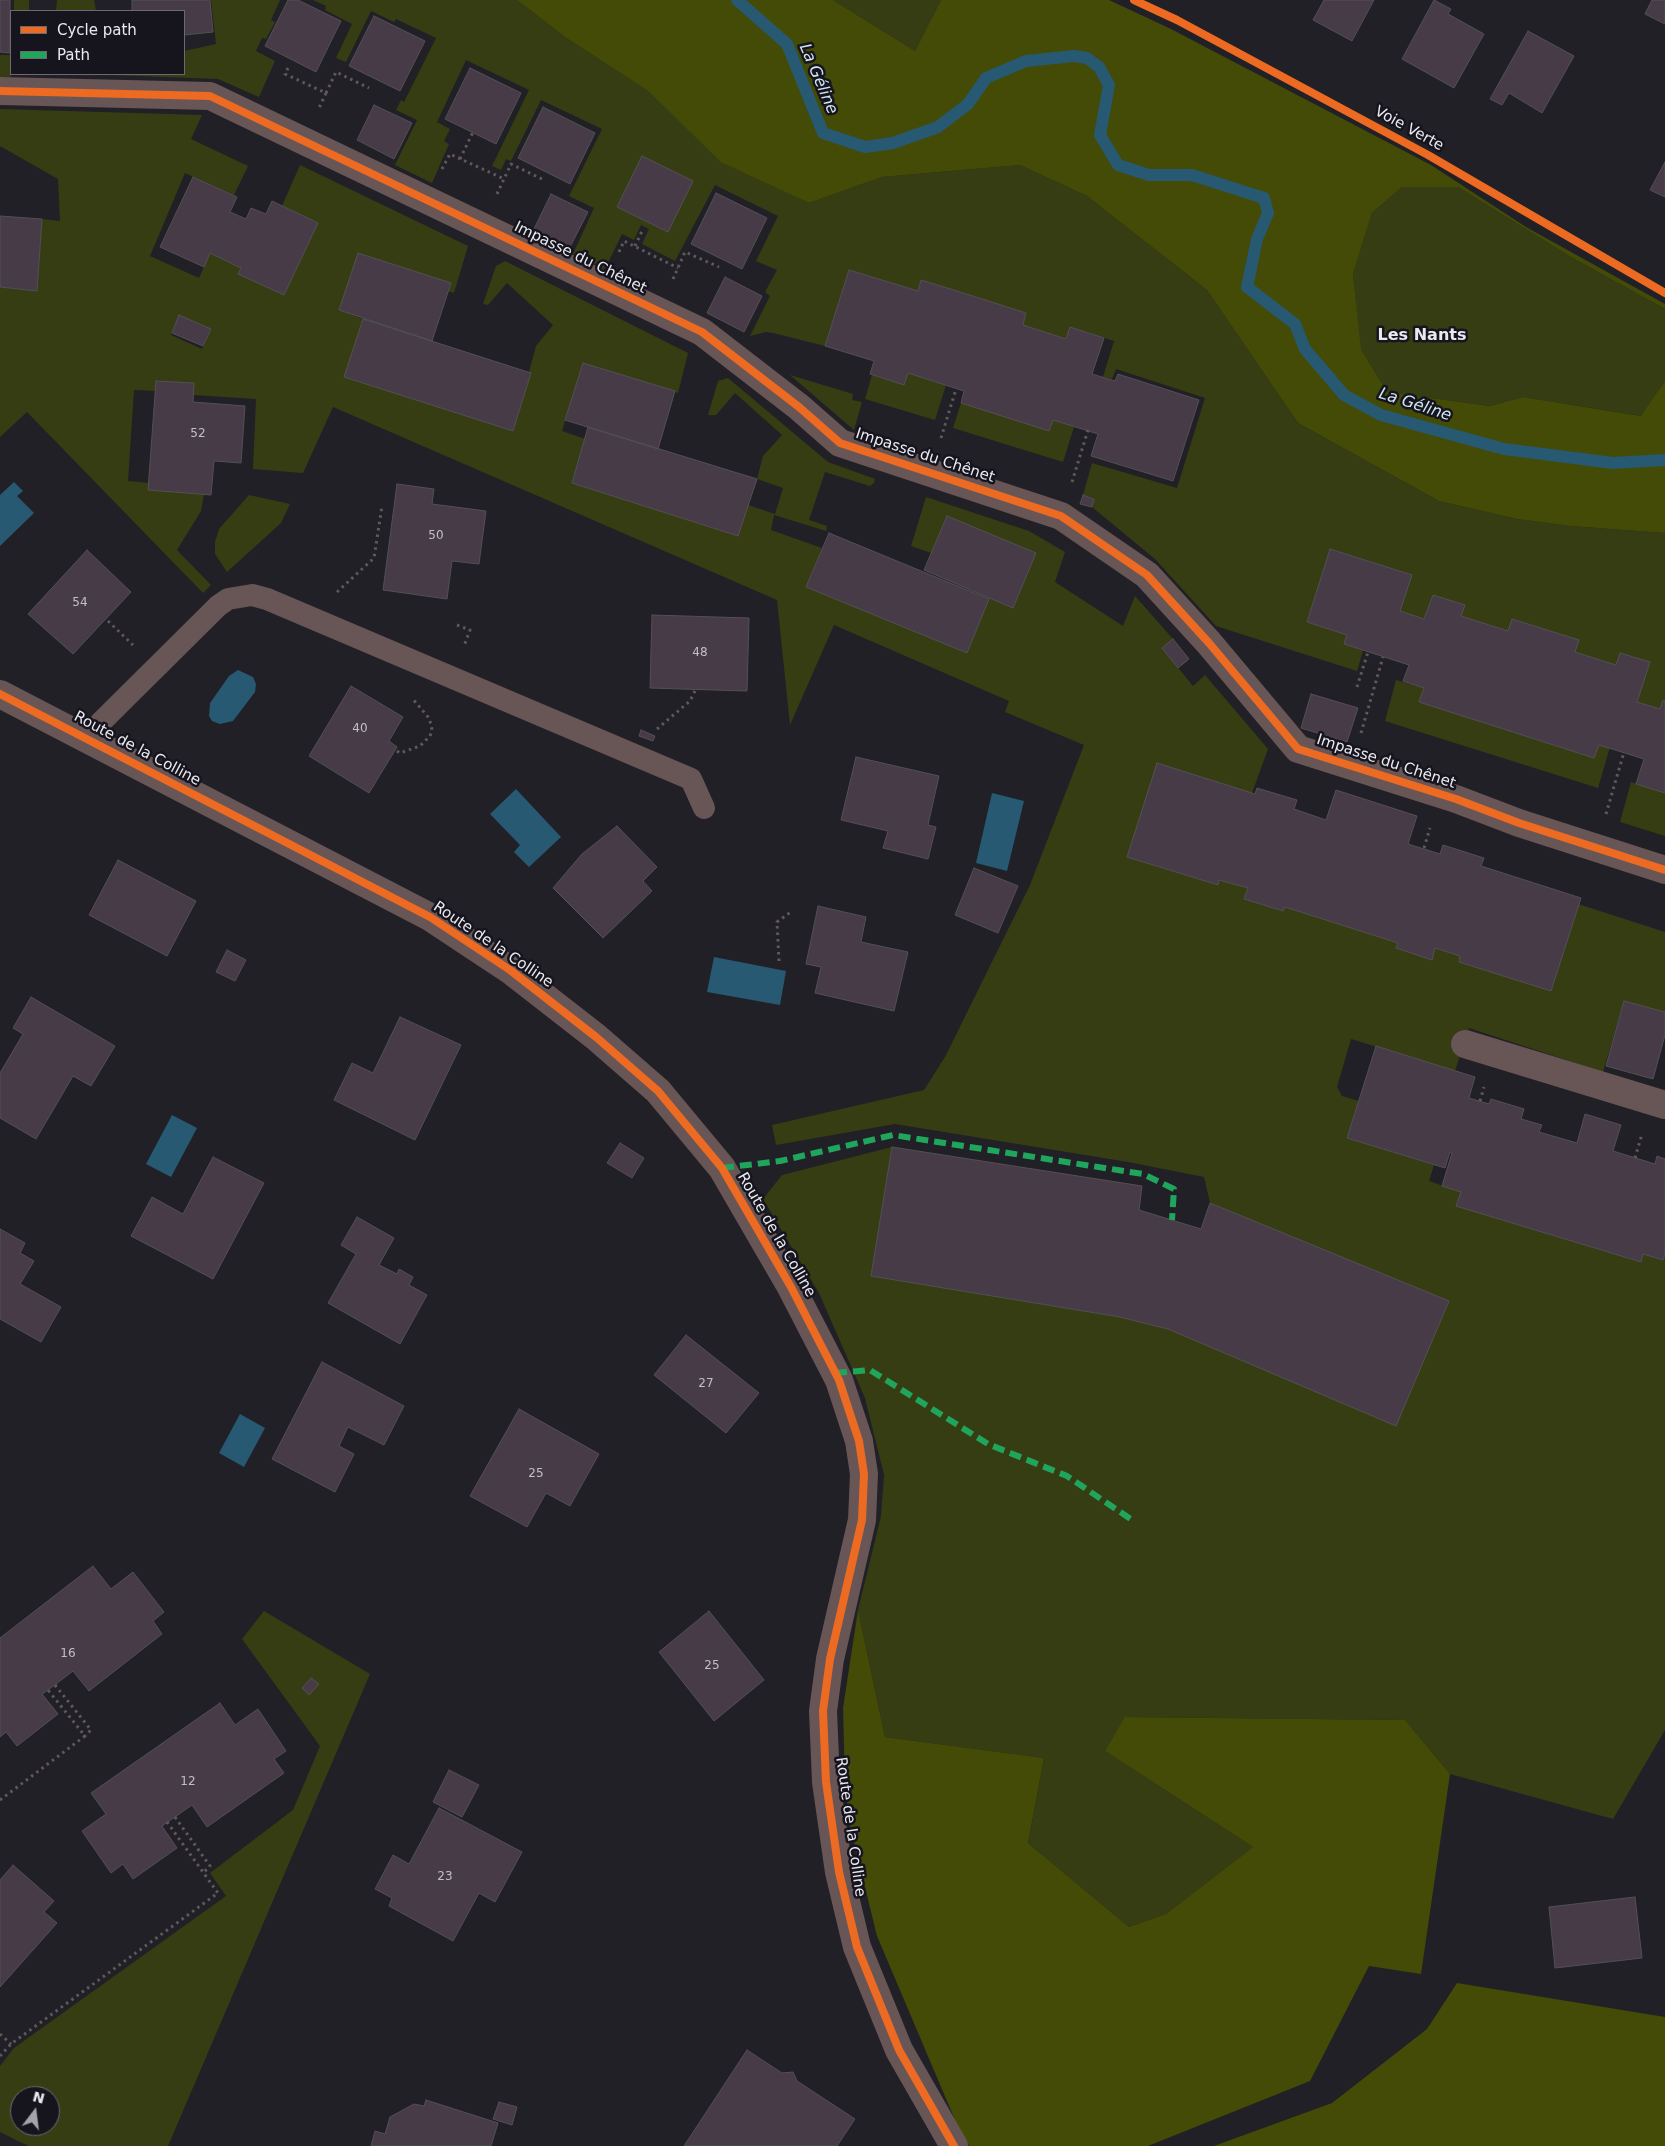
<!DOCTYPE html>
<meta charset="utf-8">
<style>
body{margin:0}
#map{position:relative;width:1665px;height:2146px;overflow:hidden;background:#212026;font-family:"DejaVu Sans",sans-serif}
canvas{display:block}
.legend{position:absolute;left:10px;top:10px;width:175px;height:65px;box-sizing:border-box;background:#16151e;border:1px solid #6b6a72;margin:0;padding:6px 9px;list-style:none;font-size:15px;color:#eae9f0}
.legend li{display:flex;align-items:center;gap:10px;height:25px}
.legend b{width:25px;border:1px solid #6b6a72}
.north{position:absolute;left:10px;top:2086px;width:50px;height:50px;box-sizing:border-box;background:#16151e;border:1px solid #6b6a72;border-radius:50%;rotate:15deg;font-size:14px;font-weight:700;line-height:20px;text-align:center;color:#eae9f0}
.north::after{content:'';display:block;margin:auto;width:18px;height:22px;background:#a4a3a9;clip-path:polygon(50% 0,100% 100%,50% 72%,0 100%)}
</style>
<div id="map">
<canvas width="1665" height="2146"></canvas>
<ul class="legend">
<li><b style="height:6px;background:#ed6a23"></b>Cycle path</li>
<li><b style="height:6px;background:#20a55d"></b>Path</li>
</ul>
<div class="north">N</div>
</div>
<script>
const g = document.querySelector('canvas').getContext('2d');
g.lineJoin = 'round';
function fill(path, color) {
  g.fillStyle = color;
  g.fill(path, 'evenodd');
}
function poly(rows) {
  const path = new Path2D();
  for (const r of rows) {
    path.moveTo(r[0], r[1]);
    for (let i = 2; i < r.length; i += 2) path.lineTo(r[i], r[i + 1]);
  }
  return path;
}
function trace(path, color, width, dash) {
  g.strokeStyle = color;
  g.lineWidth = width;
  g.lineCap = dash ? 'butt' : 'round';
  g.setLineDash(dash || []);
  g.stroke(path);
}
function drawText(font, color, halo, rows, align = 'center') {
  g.font = font + ' "DejaVu Sans",sans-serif';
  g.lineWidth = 5;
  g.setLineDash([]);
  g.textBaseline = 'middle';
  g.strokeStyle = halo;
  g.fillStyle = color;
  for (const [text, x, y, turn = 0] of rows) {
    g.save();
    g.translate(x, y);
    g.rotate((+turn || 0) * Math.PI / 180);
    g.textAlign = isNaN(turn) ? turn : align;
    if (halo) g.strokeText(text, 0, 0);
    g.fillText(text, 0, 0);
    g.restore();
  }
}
fill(poly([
 [14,0,29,0,29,11,14,11],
 [57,0,94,0,96,11,56,11],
 [211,0,280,0,271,20,275,22,266,39,262,38,256,51,275,61,259,97,218,79,112,75,112,74,184,74,184,51,216,44],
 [313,0,517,0,565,37,648,91,721,161,809,203,882,177,1020,165,1087,196,1207,290,1298,423,1439,501,1517,519,1570,526,1665,533,1665,701,1663,701,1660,709,1637,702,1649,662,1620,653,1616,665,1575,652,1531,625,1513,619,1508,631,1461,616,1464,605,1433,595,1424,619,1400,611,1412,575,1330,549,1307,622,1347,635,1345,644,1363,651,1357,671,1216,626,1155,559,1092,507,1094,498,1083,495,1092,463,1177,488,1205,398,1116,369,1112,379,1103,377,1114,341,1070,327,1066,339,1023,325,1026,313,954,290,921,280,918,291,849,270,825,346,773,333,766,332,750,336,770,296,765,292,777,270,756,261,778,216,715,185,675,261,642,244,649,229,641,225,634,240,622,234,605,269,573,254,594,208,569,196,602,129,541,100,511,161,506,159,501,170,492,166,529,90,466,60,437,122,450,129,444,141,449,144,432,183,395,165,417,120,396,110,401,100,404,102,436,38,396,19,394,22,371,11,346,62,336,58,352,24,325,10,326,6],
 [833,0,941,0,915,51],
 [0,55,11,55,11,77,0,77],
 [0,109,202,115,191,139,248,166,234,195,185,173,150,256,199,278,210,253,241,268,238,274,284,295,318,223,282,206,300,165,468,246,454,293,448,291,450,283,358,253,339,310,363,319,345,377,513,431,531,373,529,372,536,346,553,325,507,283,488,305,483,304,496,266,505,261,688,353,678,393,583,363,562,431,585,439,572,483,738,536,748,505,775,514,783,488,757,479,763,456,782,435,735,393,716,415,708,415,718,381,728,378,828,462,875,479,874,483,870,486,825,472,809,520,827,526,826,531,774,515,771,530,822,548,806,587,967,653,989,598,1013,608,1035,553,947,516,931,553,911,546,926,497,1029,531,1065,552,1055,582,1123,626,1135,596,1173,639,1162,648,1193,686,1205,675,1268,749,1252,793,1127,857,1217,885,1219,880,1248,888,1244,899,1282,911,1285,907,1398,943,1396,948,1432,960,1435,948,1460,956,1459,962,1551,990,1578,904,1665,932,1665,1012,1624,1001,1603,1072,1469,1028,1455,1071,1351,1039,1337,1087,1342,1096,1359,1101,1347,1138,1434,1165,1429,1181,1461,1192,1457,1206,1640,1262,1643,1254,1663,1260,1665,1254,1665,1730,1613,1819,1450,1774,1405,1720,1126,1717,1105,1751,1253,1847,1166,1914,1129,1927,1028,1843,1044,1758,885,1737,858,1610,881,1516,884,1475,865,1398,819,1293,763,1199,782,1175,892,1147,872,1276,1120,1317,1168,1329,1448,1301,1210,1203,1204,1177,1128,1162,895,1124,776,1145,772,1125,924,1090,945,1057,1030,885,1084,745,1005,712,1009,701,834,625,790,725,777,600,333,407,303,473,253,469,256,399,193,395,194,383,157,381,156,391,134,390,128,481,149,483,204,494,201,511,177,550,211,585,203,593,27,412,0,437,0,287,37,291,42,219,60,221,58,179,0,146],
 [179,316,211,329,202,349,171,335],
 [1402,187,1458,187,1571,257,1665,309,1665,381,1642,416,1523,397,1490,406,1387,392,1360,350,1353,274,1372,213],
 [908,373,946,385,935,420,865,399,872,375,904,385],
 [790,375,853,394,852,400,862,402,854,430],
 [961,403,1049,430,1053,420,1074,427,1063,462,953,428],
 [249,495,290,504,281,523,227,572,215,554,215,542,219,529],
 [1396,680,1424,688,1420,702,1500,728,1594,758,1599,745,1610,747,1598,788,1385,721],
 [1631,782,1665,793,1665,836,1620,822],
 [264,1611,370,1674,168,2146,29,2146,20,2142,0,2132,0,2066,14,2048,226,1896,210,1873,293,1810,320,1746,242,1639],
 [20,2096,50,2096,50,2126,20,2126]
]), '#373d12');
fill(poly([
 [517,0,833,0,915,51,941,0,1109,0,1171,29,1431,165,1526,227,1665,304,1665,309,1571,257,1458,187,1402,187,1372,213,1353,274,1361,350,1387,392,1490,406,1523,397,1641,416,1665,381,1665,533,1570,526,1517,519,1439,501,1298,423,1207,290,1087,196,1020,165,882,177,809,203,721,162,648,91,565,37],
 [858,1610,885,1737,1044,1758,1028,1843,1129,1927,1166,1914,1253,1847,1105,1751,1125,1717,1405,1720,1450,1774,1421,1974,1369,1966,1310,2081,1148,2146,969,2146,958,2127,877,1936,850,1826,845,1786,843,1708],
 [1457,1983,1665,2017,1665,2146,1214,2146,1332,2103,1427,2029]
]), '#434b07');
fill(poly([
 [14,482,23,491,17,496,34,513,0,546,0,495],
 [238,670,253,677,256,684,255,692,233,721,220,724,212,721,209,716,210,703,229,676],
 [516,789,561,837,529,867,514,852,520,845,490,814],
 [992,793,1024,801,1007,871,976,863],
 [714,957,786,971,780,1005,707,992],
 [172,1115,197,1128,171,1177,146,1164],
 [240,1414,265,1428,244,1467,219,1453]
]), '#275972');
trace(poly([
 [737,0,787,44,823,133,865,147,893,143,938,127,968,104,986,78,1026,61,1074,56,1087,58,1099,67,1109,85,1100,135,1118,165,1149,175,1192,175,1264,198,1268,213,1257,239,1247,287,1295,324,1305,349,1344,395,1381,415,1504,449,1613,463,1665,460]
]), '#275972', 12);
const building = poly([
 [0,0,10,0,10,53,0,52,0,0],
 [132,0,210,0,213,32,184,35,184,11,132,11,132,0],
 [288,0,298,0,341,21,316,72,265,46,288,0],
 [1324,0,1374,0,1352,41,1313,20,1324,0],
 [1434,0,1451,9,1448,14,1484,34,1454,88,1402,59,1434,0],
 [1652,0,1665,0,1665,24,1645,14,1652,0],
 [374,16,425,41,400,91,349,66,374,16],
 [1528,31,1574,56,1542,113,1509,93,1502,105,1490,99,1528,31],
 [470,68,521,93,496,144,445,119,470,68],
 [374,105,412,123,394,159,357,140,374,105],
 [543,107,595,133,570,184,518,158,543,107],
 [642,156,693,181,668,232,617,207,642,156],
 [1665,162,1665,197,1650,190,1665,162],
 [193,177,237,197,230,212,246,219,251,208,266,214,272,201,318,223,284,295,238,274,241,268,210,253,204,267,160,247,193,177],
 [716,193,767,218,742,269,691,244,716,193],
 [551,194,588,212,570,247,534,229,551,194],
 [0,216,42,219,37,291,0,287,0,216],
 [358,253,451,283,432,341,339,310,358,253],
 [849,270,918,291,921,280,954,290,1026,313,1023,325,1066,339,1070,327,1104,338,1092,374,1115,381,1118,374,1199,400,1173,481,1091,456,1098,434,1053,420,1049,431,961,403,964,391,908,373,904,385,870,374,874,361,825,346,849,270],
 [725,277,762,296,744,332,707,313,725,277],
 [179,315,211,329,203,346,172,333,179,315],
 [363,319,531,373,513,431,344,377,363,319],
 [583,363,675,391,658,449,565,420,583,363],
 [156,381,194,383,193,402,245,406,241,463,214,461,211,495,148,490,156,381],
 [588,427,757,479,738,536,572,483,588,427],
 [397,484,434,489,432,504,486,511,479,564,452,561,447,599,383,590,397,484],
 [1083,495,1094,499,1092,507,1080,504,1083,495],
 [947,516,1036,553,1013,608,924,570,947,516],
 [829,533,989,599,967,653,806,587,829,533],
 [1330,549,1412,575,1400,611,1424,619,1433,595,1465,605,1461,616,1508,631,1512,619,1579,640,1575,652,1616,665,1620,653,1650,662,1637,702,1660,709,1663,700,1665,701,1665,793,1636,784,1644,759,1599,745,1594,758,1419,702,1424,688,1403,681,1409,665,1344,644,1347,635,1307,622,1330,549],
 [87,550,131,592,73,654,28,614,87,550],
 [652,615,749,618,747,691,650,688,652,615],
 [1173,639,1189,659,1178,668,1162,648,1173,639],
 [351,686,403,717,389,741,397,747,369,793,309,756,351,686],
 [1311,694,1358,708,1347,742,1301,728,1311,694],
 [641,730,655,736,653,741,639,736,641,730],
 [856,757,939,776,928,825,936,827,928,859,883,848,888,831,841,820,856,757],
 [1157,763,1252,793,1255,794,1257,788,1297,800,1294,809,1326,820,1336,790,1417,816,1408,844,1440,854,1443,845,1484,858,1481,866,1581,898,1551,991,1459,962,1460,956,1435,948,1432,960,1396,948,1398,943,1285,907,1283,911,1244,899,1248,888,1219,880,1218,885,1127,857,1157,763],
 [617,826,657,867,643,881,652,891,603,938,553,888,582,854,617,826],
 [118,860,196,901,167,956,89,915,118,860],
 [974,868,1018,886,998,933,955,915,974,868],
 [818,906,866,917,861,942,908,952,894,1011,815,993,821,967,806,964,818,906],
 [227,950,246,960,235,981,216,972,227,950],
 [31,997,115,1046,91,1086,73,1076,36,1139,0,1118,0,1073,23,1034,13,1028,31,997],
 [1624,1001,1665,1012,1665,1035,1653,1079,1606,1066,1624,1001],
 [400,1017,461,1045,415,1140,334,1100,352,1063,373,1073,400,1017],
 [1376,1046,1475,1077,1469,1098,1489,1104,1491,1099,1524,1109,1521,1119,1542,1125,1539,1132,1577,1143,1585,1114,1621,1125,1613,1151,1655,1164,1657,1156,1665,1159,1665,1254,1663,1260,1643,1254,1641,1262,1456,1206,1461,1192,1442,1186,1452,1153,1450,1152,1445,1168,1347,1138,1376,1046],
 [620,1143,644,1158,632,1178,607,1163,620,1143],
 [892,1147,1142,1186,1139,1210,1201,1229,1210,1203,1449,1301,1396,1426,1168,1329,1120,1317,871,1276,892,1147],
 [213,1157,264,1183,213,1279,131,1236,152,1197,183,1214,213,1157],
 [357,1217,394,1238,379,1265,397,1274,399,1269,413,1277,409,1285,427,1295,400,1344,328,1303,356,1254,341,1245,357,1217],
 [0,1229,25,1243,20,1253,34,1261,20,1284,61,1307,41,1342,0,1319,0,1229],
 [686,1335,759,1393,726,1433,654,1375,686,1335],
 [322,1362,404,1406,384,1445,348,1427,339,1446,354,1454,335,1492,272,1459,322,1362],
 [519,1409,599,1454,570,1506,546,1493,527,1527,470,1496,519,1409],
 [93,1566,111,1589,133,1572,164,1612,153,1621,162,1634,89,1691,73,1671,48,1690,42,1694,58,1714,17,1746,6,1732,0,1737,0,1638,93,1566],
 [709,1611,764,1680,714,1721,659,1652,709,1611],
 [311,1678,319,1684,309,1695,302,1688,311,1678],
 [220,1703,235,1725,258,1709,286,1751,274,1759,284,1773,207,1827,192,1805,162,1826,177,1848,133,1879,123,1864,111,1873,82,1831,106,1814,91,1793,220,1703],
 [449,1770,479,1785,462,1817,433,1802,449,1770],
 [439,1808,522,1852,495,1902,479,1893,453,1941,389,1906,392,1898,375,1889,393,1855,409,1864,439,1808],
 [13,1865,54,1901,44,1912,57,1923,0,1987,0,1880,13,1865],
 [1635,1897,1642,1958,1555,1968,1549,1907,1635,1897],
 [747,2050,782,2073,793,2072,797,2081,855,2119,837,2146,684,2146,747,2050],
 [426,2100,498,2123,491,2146,371,2146,375,2131,385,2134,390,2117,414,2104,424,2106,426,2100],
 [499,2102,517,2107,512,2125,493,2119,499,2102]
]);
fill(building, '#473b47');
trace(building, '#535055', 1);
trace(poly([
 [288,68,285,74,326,93,319,108],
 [326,93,336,72,369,88],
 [460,159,473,132],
 [442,169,450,154,504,179],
 [497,194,511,164,542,179],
 [635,246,643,229],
 [619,252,624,241,678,268],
 [673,279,685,252,719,267],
 [941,438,956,389],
 [1072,482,1088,430],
 [337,592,374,558,382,506],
 [108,621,133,645],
 [457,625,470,630,464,646],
 [1357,687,1368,652],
 [657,729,690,701,696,689],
 [1361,733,1383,657],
 [397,751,400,753,420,746,430,736,432,730,431,724,428,717,412,698],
 [1606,814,1624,752],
 [1424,848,1430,828],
 [779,961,777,922,792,911],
 [1480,1101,1484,1087],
 [1635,1158,1642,1134],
 [55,1685,91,1730,85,1736],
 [0,1800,85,1736,48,1690],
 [175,1817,210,1866,203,1873],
 [0,2034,11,2044],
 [0,2056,11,2044,218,1893,167,1822]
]), '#62585a', 3, [2.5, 4]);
trace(poly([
 [86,737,218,606,228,599,252,595,267,599,691,779,704,808]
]), '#685556', 22);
trace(poly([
 [0,91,210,96,702,332,799,407,840,443,1061,516,1147,575,1209,643,1298,749,1456,799,1519,823,1665,870],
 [0,694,430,917,510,970,596,1037,658,1091,722,1168,791,1287,839,1380,859,1441,864,1474,862,1520,830,1659,823,1711,826,1782,839,1872,857,1947,899,2050,954,2146],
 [1465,1044,1665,1105]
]), '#685556', 28);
trace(poly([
 [722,1168,780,1161,893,1135,1143,1174,1174,1189,1172,1220],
 [835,1373,870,1370,988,1444,1067,1476,1135,1522]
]), '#20a55d', 6, [12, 6]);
trace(poly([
 [1134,0,1177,20,1428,155,1665,293],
 [0,91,210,96,702,332,799,407,840,443,1061,516,1147,575,1209,643,1298,749,1456,799,1519,823,1665,870],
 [0,694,430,917,510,970,596,1037,658,1091,722,1168,791,1287,839,1380,859,1441,864,1474,862,1520,830,1659,823,1711,826,1782,839,1872,857,1947,899,2050,954,2146]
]), '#ed6a23', 8);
drawText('12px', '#c1bec6', null, [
 ["52",198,434],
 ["50",436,536],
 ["54",80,603],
 ["48",700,653],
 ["40",360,729],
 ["27",706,1384],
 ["25",536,1474],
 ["16",68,1654],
 ["25",712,1666],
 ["12",188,1782],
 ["23",445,1877]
]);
drawText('15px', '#eae9f0', '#16151e', [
 ["Voie Verte",1409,129,29],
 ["Impasse du Chênet",580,258,26],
 ["Impasse du Chênet",925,456,18],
 ["Route de la Colline",137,749,28],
 ["Impasse du Chênet",1386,762,18],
 ["Route de la Colline",493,945,34],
 ["Route de la Colline",776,1235,60],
 ["Route de la Colline",850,1827,82]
]);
drawText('italic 16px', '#d0e7f3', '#16151e', [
 ["La Géline",818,79,67],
 ["La Géline",1415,405,18]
]);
drawText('bold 16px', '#eae9f0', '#16151e', [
 ["Les Nants",1422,336]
]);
</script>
